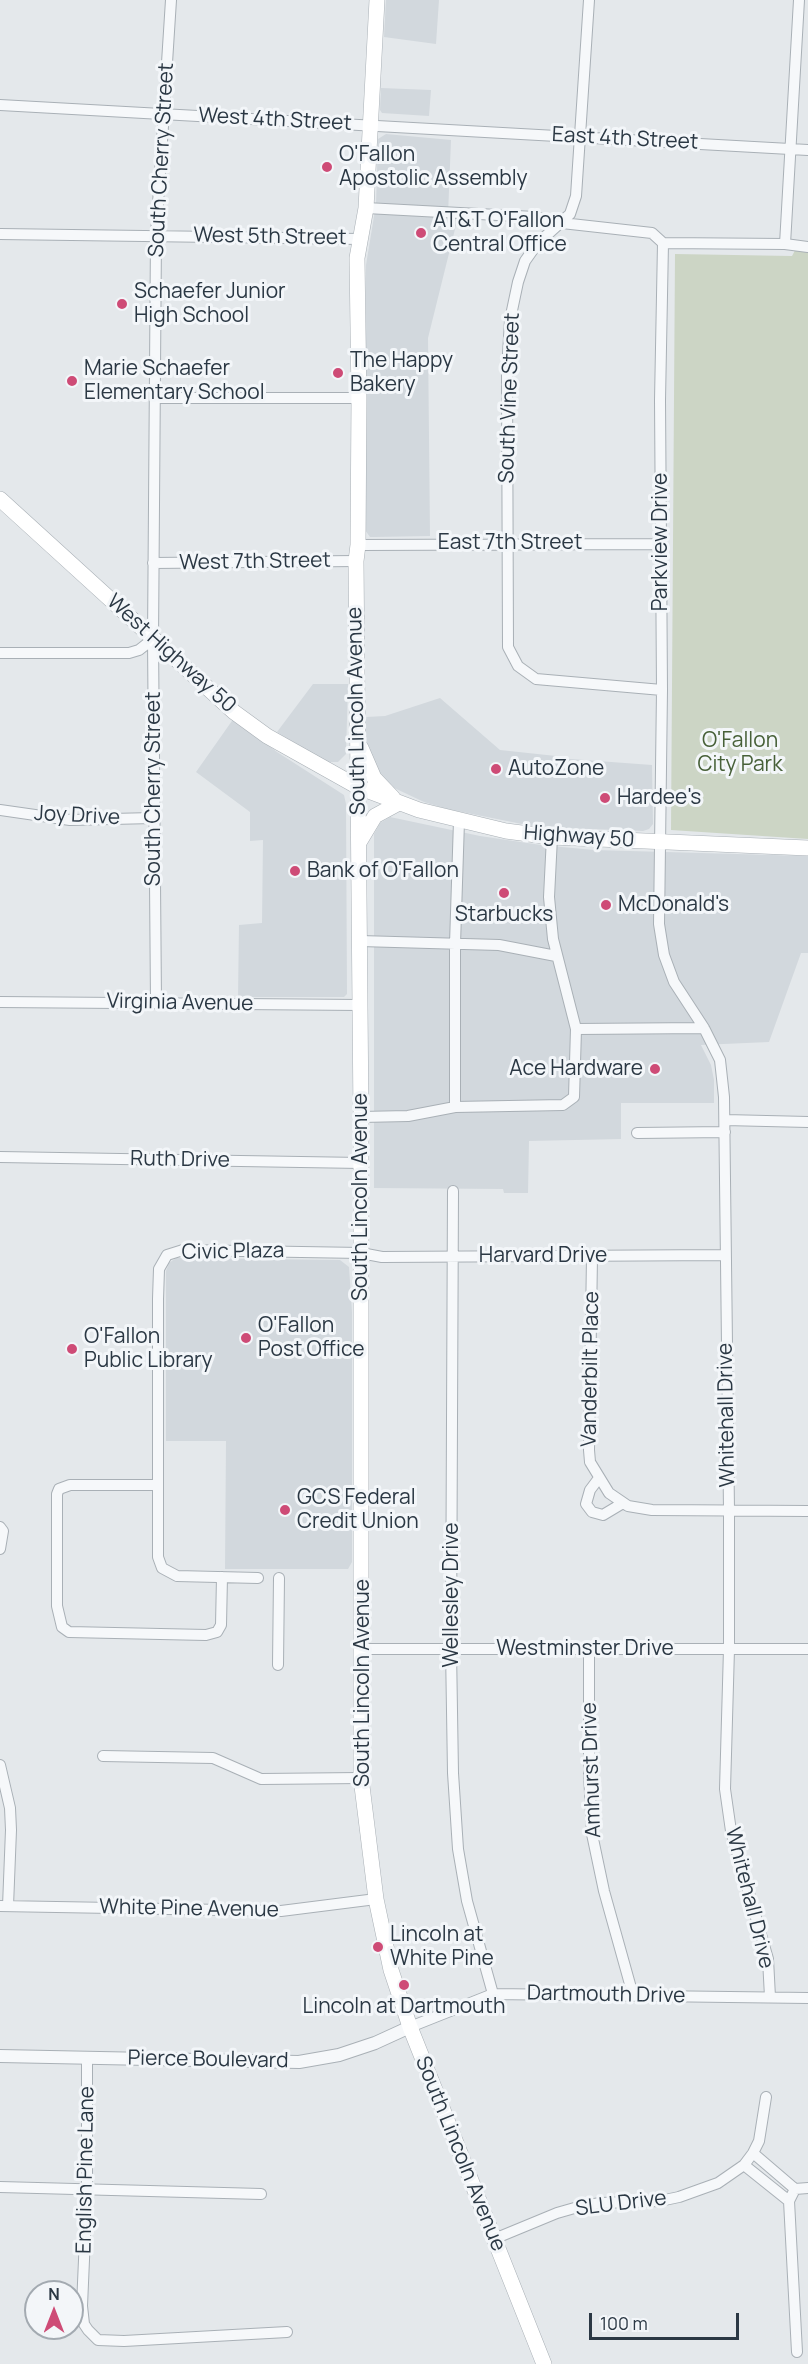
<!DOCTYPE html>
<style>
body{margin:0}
#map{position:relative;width:808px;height:2364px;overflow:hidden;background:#e4e8eb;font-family:Manrope,sans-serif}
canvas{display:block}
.north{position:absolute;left:24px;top:2280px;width:60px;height:60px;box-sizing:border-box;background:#f3f6f9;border:2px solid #a3aab1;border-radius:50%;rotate:0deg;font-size:16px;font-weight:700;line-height:24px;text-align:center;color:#2b3844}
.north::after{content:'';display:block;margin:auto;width:21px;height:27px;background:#ce4b76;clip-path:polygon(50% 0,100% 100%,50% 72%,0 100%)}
.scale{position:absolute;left:589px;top:2313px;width:150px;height:27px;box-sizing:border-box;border:3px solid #2b3844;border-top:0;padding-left:8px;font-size:18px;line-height:21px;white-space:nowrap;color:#2b3844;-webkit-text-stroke:4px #f3f6f9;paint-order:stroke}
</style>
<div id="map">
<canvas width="808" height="2364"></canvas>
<div class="north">N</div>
<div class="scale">100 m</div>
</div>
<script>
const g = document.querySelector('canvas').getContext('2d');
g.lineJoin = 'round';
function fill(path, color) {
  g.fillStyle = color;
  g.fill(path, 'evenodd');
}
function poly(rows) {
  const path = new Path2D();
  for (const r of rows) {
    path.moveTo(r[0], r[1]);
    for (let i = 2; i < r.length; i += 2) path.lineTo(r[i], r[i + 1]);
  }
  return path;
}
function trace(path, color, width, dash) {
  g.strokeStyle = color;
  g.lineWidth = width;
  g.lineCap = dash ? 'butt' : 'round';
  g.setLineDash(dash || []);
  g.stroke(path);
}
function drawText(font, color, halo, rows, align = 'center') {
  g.font = font + ' Manrope,sans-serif';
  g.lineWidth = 6;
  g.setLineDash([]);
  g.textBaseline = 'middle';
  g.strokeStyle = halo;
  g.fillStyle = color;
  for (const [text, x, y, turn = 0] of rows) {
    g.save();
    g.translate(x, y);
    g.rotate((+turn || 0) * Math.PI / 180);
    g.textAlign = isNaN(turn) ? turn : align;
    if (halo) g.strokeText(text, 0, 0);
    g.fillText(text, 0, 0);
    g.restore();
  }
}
fill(poly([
 [386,0,439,0,436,44,384,37],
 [381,88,431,90,429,116,382,113,380,110],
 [386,134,451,140,448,215,458,217,428,338,430,536,374,537,370,537,365,530,366,265,376,204,378,139],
 [313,684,348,684,346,754,338,762,328,762,314,755,277,732],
 [440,698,500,750,556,756,557,758,652,765,653,824,649,829,643,831,537,827,447,809,424,802,390,786,380,776,365,744,366,717,385,716],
 [234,718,277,752,344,795,346,804,347,994,344,997,238,997,239,925,262,923,263,840,250,841,250,812,196,772],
 [390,817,480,836,541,845,594,850,808,856,808,953,801,953,769,1042,701,1045,711,1065,714,1080,714,1103,621,1103,621,1139,529,1141,528,1193,504,1193,503,1189,374,1188,374,834,380,823],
 [176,1258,340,1260,349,1267,352,1312,352,1562,348,1569,225,1569,226,1441,166,1441,166,1271,169,1263]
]), '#d2d8dd');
fill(poly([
 [800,241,808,241,808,839,671,830,675,254,792,256]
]), '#ccd5c5');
const minor = poly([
 [589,0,576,196,570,214,537,244,525,261,518,282,510,320,507,371,508,647,518,666,536,679,662,690],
 [0,105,808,150],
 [366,208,535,217,562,223,652,233,663,243,785,244,808,247],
 [0,234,360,239],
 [663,243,660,400,662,690,659,924,664,955,674,982,704,1028,720,1060,724,1097,729,1510,729,1649,725,1789,731,1831,768,1959,770,1997],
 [785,244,799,0],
 [156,398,359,398],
 [358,545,661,544],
 [153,563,356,561],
 [0,653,129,653,139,650,153,639],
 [0,810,70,820,153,818],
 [360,941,499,945,556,956],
 [0,1002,360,1005],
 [156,1003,153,639,156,235,171,0],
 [576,1029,704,1028],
 [455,1107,455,944,459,821],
 [361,1117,408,1116,455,1107,563,1105,574,1097,576,1029,553,939,549,897,552,837],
 [725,1120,808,1122],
 [637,1133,725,1132],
 [0,1157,361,1163],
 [453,1191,451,1649,453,1773,458,1849,467,1901,493,1994],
 [592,1257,589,1450,590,1462,609,1493,628,1506,652,1510,808,1511],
 [599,1478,590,1490,586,1504,592,1512,603,1515,623,1503],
 [158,1485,70,1485,59,1489,57,1494,57,1606,62,1627,69,1632,206,1635,217,1632,221,1625,222,1577],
 [0,1527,3,1531,0,1549],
 [258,1578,177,1576,162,1568,158,1557,158,1299,159,1269,167,1255,183,1250,361,1253,382,1257,725,1255],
 [362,1649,808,1649],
 [589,1649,589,1773,592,1834,604,1891,633,1995],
 [278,1665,279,1578],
 [103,1756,213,1758,261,1779,361,1778],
 [0,1765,10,1808,11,1830,8,1906],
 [0,1906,281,1911,376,1899],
 [410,2027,493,1994,808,1998],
 [87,2058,87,2190,82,2306,84,2324,88,2330,98,2340,124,2341,287,2332],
 [753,2153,795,2189,808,2188],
 [744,2165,789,2201],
 [0,2187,261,2194],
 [795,2189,789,2201,797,2352],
 [494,2239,557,2213,578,2207,600,2203,660,2201,679,2197,718,2183,744,2165,753,2153,759,2141,766,2097]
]);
const tertiary = poly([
 [0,2056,299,2062,339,2055,375,2043,410,2027]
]);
const secondary = poly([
 [377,0,366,208,357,258,359,398,358,545,356,561,361,1117,361,1778,376,1899,391,1970,410,2027,544,2364],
 [0,499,234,712,267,736,358,787,419,810,506,831,552,837,808,848],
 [361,748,374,778,393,798],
 [360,841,375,816,399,803]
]);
trace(minor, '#a9b0b6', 12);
trace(tertiary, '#a9b0b6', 14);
trace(secondary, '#a9b0b6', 16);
trace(minor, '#f6f8fa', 10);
trace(tertiary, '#f6f8fa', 12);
trace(secondary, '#fff', 15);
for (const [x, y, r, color] of [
 [327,167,6,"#ce4b76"],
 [421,233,6,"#ce4b76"],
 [122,304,6,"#ce4b76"],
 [338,373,6,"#ce4b76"],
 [72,381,6,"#ce4b76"],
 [496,769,6,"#ce4b76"],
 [605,798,6,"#ce4b76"],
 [295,871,6,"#ce4b76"],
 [504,893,6,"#ce4b76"],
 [606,905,6,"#ce4b76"],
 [655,1069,6,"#ce4b76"],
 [246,1338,6,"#ce4b76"],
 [72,1349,6,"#ce4b76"],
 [285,1510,6,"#ce4b76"],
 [378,1947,6,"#ce4b76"],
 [404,1985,6,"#ce4b76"]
]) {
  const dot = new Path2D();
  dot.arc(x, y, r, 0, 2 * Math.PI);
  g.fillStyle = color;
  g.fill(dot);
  trace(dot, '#f3f6f9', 2);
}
drawText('21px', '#2b3844', '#f3f6f9', [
 ["West 4th Street",275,120,3],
 ["East 4th Street",625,139,3],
 ["South Cherry Street",162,160,-87],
 ["West 5th Street",270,237,1],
 ["South Vine Street",510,398,-88],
 ["Parkview Drive",661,542,-90],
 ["East 7th Street",510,543],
 ["West 7th Street",255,562,-1],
 ["West Highway 50",171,654,42],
 ["South Lincoln Avenue",357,711,-91],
 ["South Cherry Street",154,789,-90],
 ["Joy Drive",77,816,3],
 ["Highway 50",579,837,4],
 ["Virginia Avenue",180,1003,1],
 ["Ruth Drive",180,1160,1],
 ["South Lincoln Avenue",361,1197,-90],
 ["Civic Plaza",233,1252,-1],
 ["Harvard Drive",543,1256],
 ["Vanderbilt Place",591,1369,-89],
 ["Whitehall Drive",727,1415,-91],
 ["Wellesley Drive",452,1595,-90],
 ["Westminster Drive",585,1649],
 ["South Lincoln Avenue",363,1683,-90],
 ["Amhurst Drive",592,1770,-92],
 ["Whitehall Drive",749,1898,76],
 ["White Pine Avenue",189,1909,1],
 ["Dartmouth Drive",606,1995,1],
 ["Pierce Boulevard",208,2060,1],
 ["South Lincoln Avenue",460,2154,68],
 ["English Pine Lane",86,2170,-89],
 ["SLU Drive",621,2204,-7]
]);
drawText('21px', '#2b3844', '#f3f6f9', [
 ["O'Fallon",339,155],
 ["Apostolic Assembly",339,179],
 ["AT&T O'Fallon",433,221],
 ["Central Office",433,245],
 ["Schaefer Junior",134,292],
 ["High School",134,316],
 ["The Happy",350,361],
 ["Bakery",350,385],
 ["Marie Schaefer",84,369],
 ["Elementary School",84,393],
 ["AutoZone",508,769],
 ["Hardee's",617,798],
 ["Bank of O'Fallon",307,871],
 ["McDonald's",618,905],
 ["Starbucks",504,915,"center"],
 ["Ace Hardware",643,1069,"right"],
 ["O'Fallon",258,1326],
 ["Post Office",258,1350],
 ["O'Fallon",84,1337],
 ["Public Library",84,1361],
 ["GCS Federal",297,1498],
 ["Credit Union",297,1522],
 ["Lincoln at",390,1935],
 ["White Pine",390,1959],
 ["Lincoln at Dartmouth",404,2007,"center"]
], 'left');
drawText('21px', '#476038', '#f3f6f9', [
 ["O'Fallon",740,741],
 ["City Park",740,765]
]);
</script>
